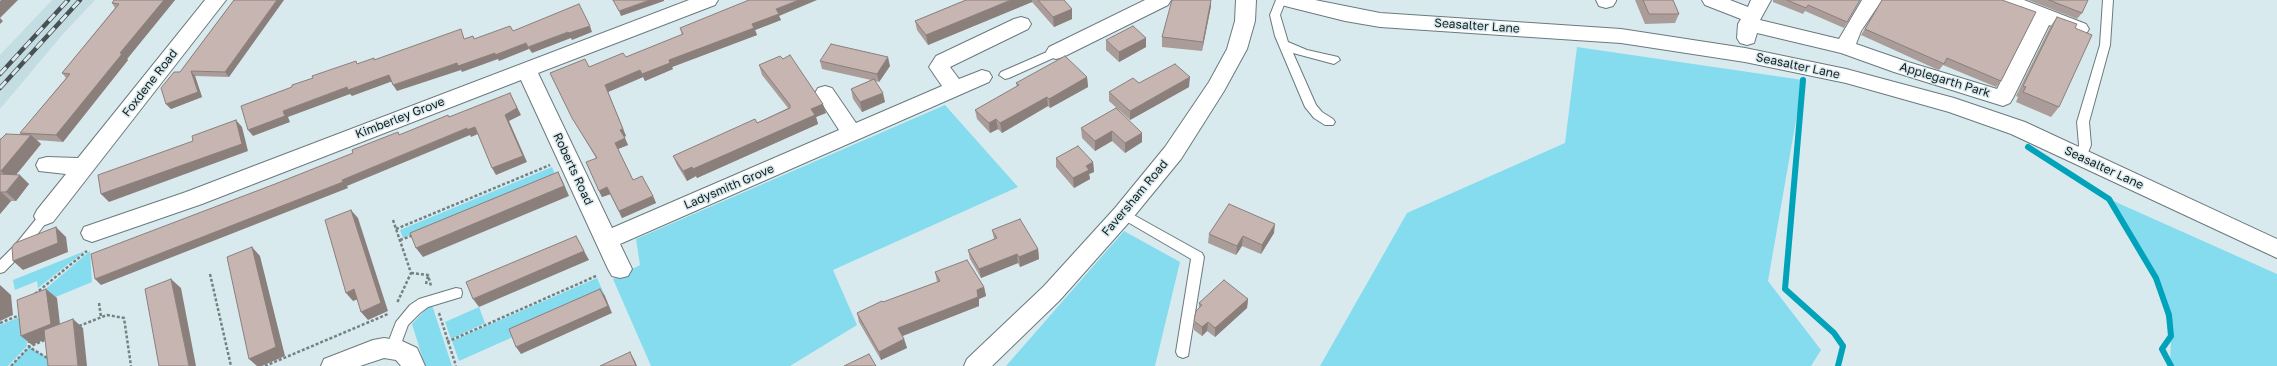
<!DOCTYPE html>
<style>
body{margin:0}
canvas{display:block;background:#d8eaee}
</style>
<canvas width="2277" height="366"></canvas>
<script>
const g = document.querySelector('canvas').getContext('2d');
g.lineJoin = 'round';
function fill(path, color) {
  g.fillStyle = color;
  g.fill(path, 'evenodd');
}
function poly(rows) {
  const path = new Path2D();
  for (const r of rows) {
    path.moveTo(r[0], r[1]);
    for (let i = 2; i < r.length; i += 2) path.lineTo(r[i], r[i + 1]);
  }
  return path;
}
function trace(path, color, width, dash) {
  g.strokeStyle = color;
  g.lineWidth = width;
  g.lineCap = dash ? 'butt' : 'round';
  g.setLineDash(dash || []);
  g.stroke(path);
}
function drawText(font, color, halo, rows, align = 'center') {
  g.font = font + ' "Golos Text",sans-serif';
  g.lineWidth = 3;
  g.setLineDash([]);
  g.textBaseline = 'middle';
  g.strokeStyle = halo;
  g.fillStyle = color;
  for (const [text, x, y, turn = 0] of rows) {
    g.save();
    g.translate(x, y);
    g.rotate((+turn || 0) * Math.PI / 180);
    g.textAlign = isNaN(turn) ? turn : align;
    if (halo) g.strokeText(text, 0, 0);
    g.fillText(text, 0, 0);
    g.restore();
  }
}
fill(poly([
 [52,0,95,0,63,34,0,109,0,55]
]), '#c3dde3');
fill(poly([
 [1577,47,1803,80,1768,281,1821,350,1811,366,1320,366,1407,213,1565,143],
 [945,105,1018,187,833,270,857,325,790,366,651,366,613,279,640,265,636,239],
 [552,167,555,174,403,238,400,230],
 [2109,199,2277,274,2277,366,2170,366,2171,336,2156,278],
 [1124,231,1180,262,1155,366,1006,366],
 [85,251,38,288,37,281,15,290,13,280],
 [90,251,92,282,29,308,29,303],
 [597,278,605,296,459,361,452,341],
 [432,305,452,366,425,366,412,324,429,306],
 [479,307,485,323,451,339,445,322],
 [25,315,27,346,8,366,0,366,0,325],
 [29,347,53,361,54,366,11,366]
]), '#86dcef');
trace(poly([
 [1803,80,1785,289,1834,333,1843,346,1838,366],
 [2028,147,2109,199,2156,278,2169,315,2171,336,2162,349,2171,366]
]), '#01a3bb', 6);
const lane = poly([
 [1276,0,1286,0,1280,15,1288,42,1307,50,1338,57,1340,60,1334,64,1293,53,1316,105,1322,112,1333,119,1335,122,1333,125,1325,125,1314,118,1305,107,1275,36,1270,15,1276,0],
 [2103,0,2113,0,2110,45,2089,122,2091,145,2085,160,2081,161,2075,157,2079,145,2077,122,2100,45,2103,0],
 [1056,48,1060,49,1061,52,1060,55,1009,78,1005,79,999,75,1001,72,1056,48],
 [1123,209,1202,253,1204,257,1188,356,1183,358,1178,356,1176,352,1191,259,1119,217,1117,214,1119,211,1123,209],
 [45,211,49,213,51,216,49,219,23,253,4,272,0,273,0,260,15,245,41,213,45,211],
 [456,288,461,289,462,293,461,297,428,307,420,313,408,325,398,352,393,354,388,352,386,348,396,322,410,305,419,299,456,288]
]);
const street = poly([
 [205,0,226,0,53,222,45,225,37,222,34,216,37,210,66,174,39,171,36,165,39,159,47,157,78,158,205,0],
 [689,0,718,0,715,5,538,73,612,228,839,130,815,93,818,88,825,86,832,88,856,123,942,86,929,67,936,56,1014,19,1021,17,1028,19,1031,24,1028,29,950,67,959,79,982,70,989,72,992,77,989,82,620,244,632,269,628,276,620,278,612,276,608,269,521,80,202,204,92,242,84,239,81,233,84,227,186,192,689,0],
 [1145,0,1171,0,1168,5,1063,57,1056,59,1049,57,1046,52,1049,47,1145,0],
 [1279,0,1315,0,1380,13,1621,29,1745,48,1846,69,1954,98,2025,122,2277,239,2277,258,2011,134,1949,112,1846,83,1745,62,1621,43,1380,27,1345,21,1289,7,1282,5,1279,0],
 [1596,0,1616,0,1616,1,1613,6,1606,8,1599,6,1596,0],
 [1702,0,1730,0,1748,7,1751,0,1771,0,1760,20,1839,39,1862,0,1882,0,1861,31,1856,44,1908,62,1997,89,2033,18,1998,5,1995,0,2024,0,2086,24,2089,29,2086,34,2079,36,2049,25,2013,98,2010,103,2003,106,1894,72,1841,53,1757,33,1754,43,1747,45,1740,43,1737,38,1738,24,1741,19,1705,5,1702,0],
 [384,338,402,341,417,348,425,366,401,366,396,360,384,358,360,366,321,366,324,359,373,340,384,338]
]);
const secondary = poly([
 [1236,0,1256,0,1255,21,1247,49,1224,91,1181,159,1131,220,1060,300,992,366,964,366,967,359,1044,286,1115,208,1165,147,1209,82,1227,49,1235,21,1236,0]
]);
trace(lane, '#6a7a7e', 2);
trace(street, '#6a7a7e', 2);
trace(secondary, '#6a7a7e', 2);
trace(poly([
 [393,220,411,273,397,303],
 [396,229,550,165],
 [400,240,414,235],
 [411,273,428,275,431,286],
 [210,274,231,366],
 [426,284,428,276],
 [35,294,87,251],
 [99,303,101,317],
 [439,313,456,366],
 [0,323,20,315],
 [79,326,107,315,124,318,131,366],
 [29,340,29,347,49,359],
 [447,342,596,276],
 [11,366,29,347,47,339],
 [265,366,388,314]
]), '#748082', 2.5, [3, 2]);
fill(lane, '#fff');
fill(street, '#fff');
fill(secondary, '#fff');
const rail = poly([
 [0,74,68,0],
 [0,88,80,0]
]);
trace(rail, '#485153', 4.5);
trace(rail, '#d8eaee', 3, [9]);
fill(poly([
 [175,0,127,59,128,60,63,142,37,140,41,144,16,175,29,184,16,201,11,201,0,214,0,139,21,134,20,133,66,78,62,73,115,8,112,3],
 [234,0,229,77,195,76,202,97,171,109,166,104,180,72],
 [966,0,1064,0,1072,9,1072,19,1054,27,1032,2,928,45,917,30,915,21],
 [1635,0,1673,0,1679,14,1675,23,1645,24],
 [1773,0,1860,0,1844,28,1805,11,1803,14,1773,2],
 [1882,0,2001,81,1996,87,1943,65,1939,70,1936,69,1861,35],
 [2028,0,2088,0,2082,13,2077,19],
 [1211,6,1202,51,1162,47,1162,37],
 [779,16,781,20,755,30,757,35,672,67,673,69,645,81,643,77,608,92,626,136,624,137,628,145,618,149,633,180,653,196,656,203,622,218,610,194,602,197,599,191,596,158,576,124,550,73,589,67,626,57,682,35,680,28],
 [2057,17,2075,28,2059,107,2051,117,2016,102,2018,97,2016,96,2050,27],
 [1146,38,1146,47,1119,62,1106,50,1106,40],
 [820,61,890,66,879,82,875,81,885,102,862,112,853,99,851,89,871,80,822,69],
 [759,65,826,113,816,117,818,124,697,178,696,176,687,181,677,165,673,156,757,123,788,108,762,75],
 [1087,77,1088,87,1050,108,1048,106,1002,133,998,129,990,133,977,119,975,110,1017,87,1016,83],
 [1139,83,1189,87,1130,120,1109,101,1109,92],
 [1116,108,1142,142,1125,153,1112,141,1095,151,1082,138,1081,128],
 [1056,158,1093,162,1094,172,1089,174,1090,179,1074,188,1056,167],
 [992,230,1038,249,1039,259,1020,267,1018,263,981,278,970,259,968,250,994,239],
 [1274,233,1261,254,1242,246,1236,255,1208,243,1209,234],
 [935,272,984,287,986,296,979,299,979,306,902,336,904,339,907,348,881,360,859,322,857,313,937,282],
 [1248,299,1247,308,1215,337,1207,331,1202,336,1194,330,1194,321,1199,308,1199,303]
]), '#aa9c98');
fill(poly([
 [1,0,18,0,0,18,3,21,0,24,0,1],
 [164,0,175,0,127,59,128,60,63,142,56,135,120,53],
 [277,0,284,0,229,77,225,72],
 [650,0,664,0,664,1,621,16,619,11],
 [799,0,817,0,779,16,781,20,755,30,757,35,672,67,673,69,645,81,642,74,669,60,752,24,776,9],
 [1011,0,1032,0,1032,2,928,45,926,35],
 [1211,0,1211,6,1202,51,1203,42],
 [1072,9,1072,19,1054,27,1053,17],
 [590,26,592,32,572,40,571,38,532,53,528,47,568,32],
 [1146,38,1146,47,1119,62,1119,52],
 [526,43,529,49,499,61,498,59,462,72,461,70,397,91,393,85,457,63,495,53],
 [888,57,890,66,879,82,877,74],
 [640,70,643,77,608,92,626,136,623,137,620,130,605,85],
 [191,71,195,76,202,97,171,109,166,104],
 [389,75,393,81,352,96,350,94,288,117,290,122,253,136,248,130,283,111,347,87],
 [1087,77,1088,87,1050,108,1049,99],
 [1190,77,1189,87,1130,120,1130,111],
 [510,93,521,115,509,121,527,162,496,175,492,168,505,115],
 [883,93,885,102,862,112,860,102],
 [1047,97,1048,106,1002,133,1000,123],
 [823,104,826,113,816,117,818,124,697,178,693,169,811,109],
 [996,119,998,129,990,133,989,123],
 [236,120,242,127,248,151,109,202,101,194],
 [475,127,478,134,471,137,470,135,347,186,348,188,101,285,95,279,342,180,467,128],
 [1112,131,1112,141,1095,151,1095,141],
 [1142,133,1142,142,1125,153,1125,143],
 [31,135,41,144,11,181,1,171],
 [625,138,628,145,618,149,615,143],
 [1093,162,1094,172,1089,174,1090,179,1074,188,1073,178,1086,166],
 [692,167,696,176,687,181,683,171],
 [558,172,563,182,569,196,423,257,416,248],
 [20,175,29,184,16,201,6,192],
 [607,187,611,194,602,197,599,191],
 [0,192,1,192,11,201,0,214],
 [653,196,656,203,622,218,619,211],
 [351,210,358,218,388,311,368,320,361,312],
 [1275,224,1274,233,1261,254,1262,245],
 [56,227,66,237,68,252,23,270,13,261],
 [576,236,589,260,479,307,473,299],
 [1243,236,1242,246,1236,255,1237,246],
 [252,247,260,256,285,356,262,366,257,366,249,359],
 [1038,249,1039,259,1020,267,1019,257],
 [1017,254,1018,263,981,278,979,269],
 [171,279,181,288,196,366,189,366],
 [0,285,11,295,13,315,0,321],
 [984,287,986,296,979,299,979,306,900,337,898,328],
 [46,289,57,298,61,333,32,345,21,336],
 [354,289,361,298,353,301,346,293],
 [600,289,605,296,612,313,521,354,516,347],
 [1248,299,1247,308,1215,337,1215,328],
 [73,319,83,328,87,366,78,366],
 [1208,322,1207,331,1202,336,1202,327],
 [904,339,907,348,881,360,879,352],
 [630,352,635,361,637,366,636,366]
]), '#8b7f7c');
const building = poly([
 [114,0,164,0,120,53,122,54,56,135,20,133,70,74,62,73,119,4,112,3,114,0],
 [234,0,277,0,225,72,191,71,198,92,166,104,161,88,174,72,180,72,234,0],
 [613,0,650,0,619,11,613,0],
 [749,0,799,0,776,9,779,14,752,24,754,28,669,60,670,63,642,74,640,70,605,85,623,129,620,130,625,138,615,143,633,180,642,176,653,196,619,211,607,187,599,191,586,162,597,158,572,118,550,73,585,59,589,67,623,53,626,57,683,34,680,28,749,0],
 [966,0,1011,0,926,35,915,21,966,0],
 [1038,0,1064,0,1072,9,1053,17,1038,0],
 [1172,0,1211,0,1203,42,1162,37,1172,0],
 [1643,0,1673,0,1679,14,1649,14,1643,0],
 [1787,0,1860,0,1847,22,1808,5,1806,8,1787,0],
 [1882,0,2002,0,2036,12,2001,81,1947,58,1944,64,1940,62,1865,29,1882,0],
 [2049,0,2088,0,2082,13,2049,0],
 [579,4,590,26,569,33,568,32,528,47,526,43,495,55,495,53,458,66,457,63,393,85,389,75,348,90,347,87,283,111,285,116,248,130,241,106,292,87,292,85,313,78,312,76,356,61,357,64,374,58,374,60,461,29,464,39,473,36,474,39,510,26,513,31,579,4],
 [2057,17,2077,24,2075,28,2092,35,2059,107,2023,92,2026,87,2023,86,2057,17],
 [1133,26,1146,38,1119,52,1106,40,1133,26],
 [831,44,888,57,877,74,820,61,831,44],
 [790,55,823,104,811,109,815,115,693,169,692,167,683,171,673,156,755,119,757,123,790,108,790,105,759,65,780,56,783,59,790,55],
 [1065,56,1087,77,1049,99,1047,97,1000,123,996,119,989,123,975,110,1019,85,1016,83,1065,56],
 [1175,64,1190,77,1130,111,1109,92,1133,78,1139,83,1175,64],
 [874,79,883,93,860,102,851,89,874,79],
 [510,93,517,108,505,115,523,156,492,168,475,127,467,130,467,128,342,180,343,182,95,279,91,254,275,184,353,153,352,150,398,132,399,135,448,115,449,117,510,93],
 [1116,108,1142,133,1125,143,1112,131,1095,141,1081,128,1116,108],
 [236,120,242,144,101,194,98,175,193,141,192,136,236,120],
 [6,134,31,135,1,171,0,171,0,139,1,139,6,134],
 [1078,146,1093,162,1086,166,1089,170,1073,178,1056,158,1078,146],
 [558,172,564,186,416,248,410,233,558,172],
 [0,174,20,175,6,192,0,192,0,174],
 [1229,204,1275,224,1262,245,1243,236,1237,246,1209,234,1229,204],
 [351,210,381,303,361,312,354,289,346,293,325,220,351,210],
 [1020,219,1038,249,1019,257,1017,254,979,269,968,250,997,238,992,230,1020,219],
 [56,227,58,243,13,261,12,247,15,243,56,227],
 [576,236,584,251,473,299,466,282,576,236],
 [252,247,276,347,249,359,227,257,252,247],
 [967,260,984,287,977,290,978,297,898,328,904,339,879,352,857,313,882,301,883,302,940,281,935,272,967,260],
 [171,279,189,366,159,366,145,289,171,279],
 [1224,280,1248,299,1215,328,1208,322,1202,327,1194,321,1196,311,1202,305,1199,303,1224,280],
 [46,289,51,324,21,336,17,300,46,289],
 [600,289,608,306,516,347,509,329,600,289],
 [73,319,78,366,48,366,44,330,73,319],
 [630,352,636,366,600,366,630,352],
 [869,354,876,366,844,366,869,354]
]);
fill(building, '#c6b5b1');
trace(building, '#8b7f7c', 1);
drawText('12px', '#161d1e', '#d8eaee', [
 ["Seasalter Lane",1477,26,4],
 ["Seasalter Lane",1798,66,12],
 ["Applegarth Park",1945,80,17],
 ["Foxdene Road",150,83,-52],
 ["Kimberley Grove",400,118,-21],
 ["Seasalter Lane",2104,168,25],
 ["Roberts Road",573,169,65],
 ["Ladysmith Grove",729,187,-23],
 ["Faversham Road",1135,198,-50]
]);
</script>
